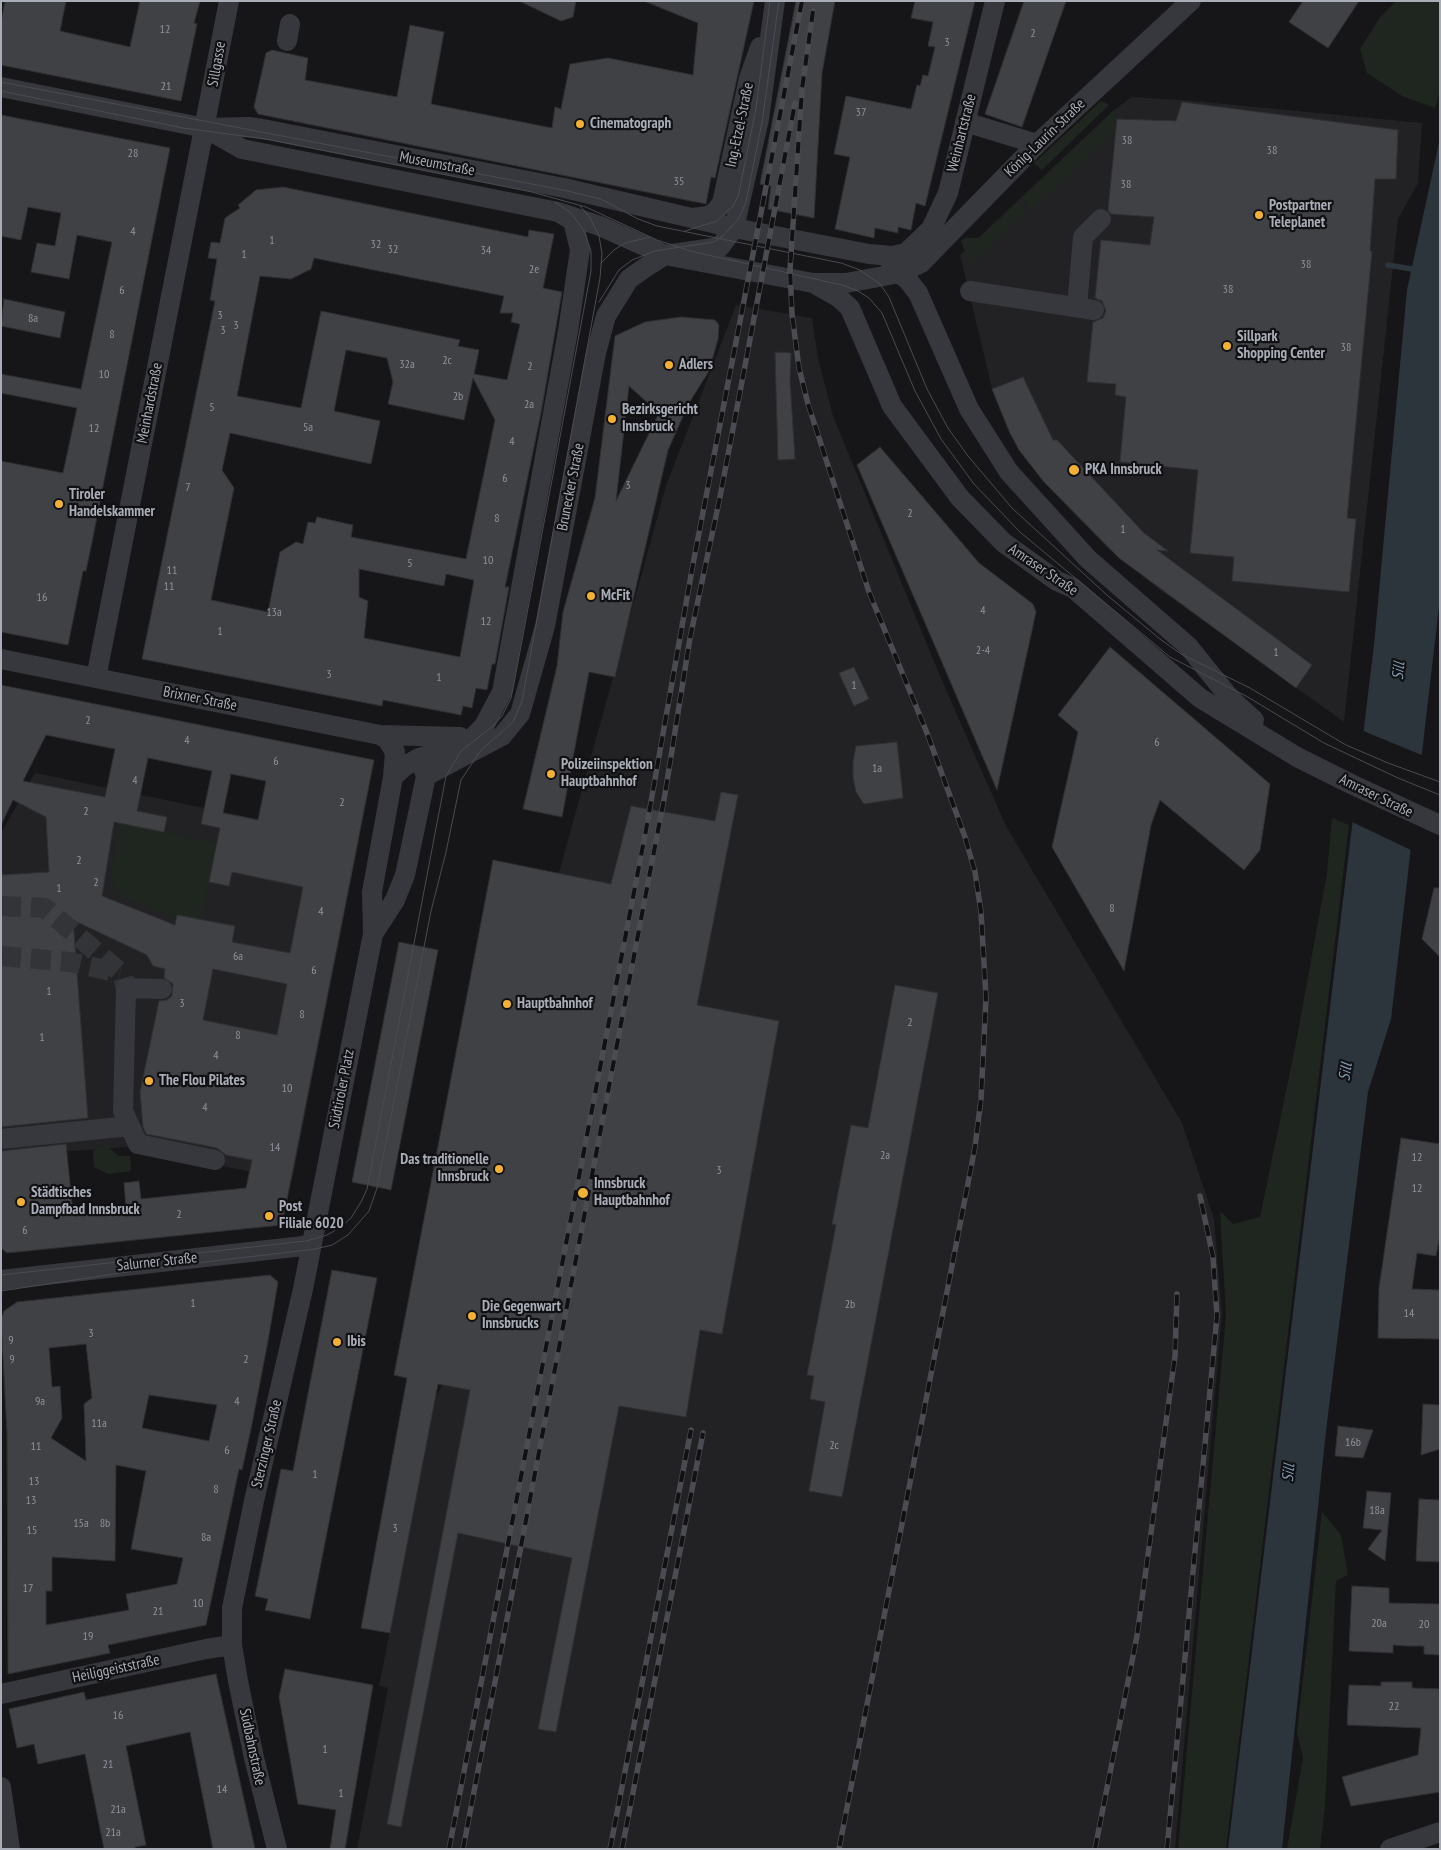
<!DOCTYPE html>
<meta charset="utf-8">
<style>
body{margin:0}
#map{position:relative;width:1441px;height:1850px;overflow:hidden;background:#161618;font-family:"PT Sans Narrow",sans-serif}
canvas{display:block}
.frame{position:absolute;inset:0;border:2px solid #a8adb8;pointer-events:none}
</style>
<div id="map">
<canvas width="1441" height="1850"></canvas>
<div class="frame"></div>
</div>
<script>
const g = document.querySelector('canvas').getContext('2d');
g.lineJoin = 'round';
function fill(path, color) {
  g.fillStyle = color;
  g.fill(path, 'evenodd');
}
function poly(rows) {
  const path = new Path2D();
  for (const r of rows) {
    path.moveTo(r[0], r[1]);
    for (let i = 2; i < r.length; i += 2) path.lineTo(r[i], r[i + 1]);
  }
  return path;
}
function trace(path, color, width, dash) {
  g.strokeStyle = color;
  g.lineWidth = width;
  g.lineCap = dash ? 'butt' : 'round';
  g.setLineDash(dash || []);
  g.stroke(path);
}
function drawText(font, color, halo, rows, align = 'center') {
  g.font = font + ' "PT Sans Narrow",sans-serif';
  g.lineWidth = 4.5;
  g.setLineDash([]);
  g.textBaseline = 'middle';
  g.strokeStyle = halo;
  g.fillStyle = color;
  for (const [text, x, y, turn = 0] of rows) {
    g.save();
    g.translate(x, y);
    g.rotate((+turn || 0) * Math.PI / 180);
    g.textAlign = isNaN(turn) ? turn : align;
    if (halo) g.strokeText(text, 0, 0);
    g.fillText(text, 0, 0);
    g.restore();
  }
}
fill(poly([
 [1132,97,1183,100,1422,123,1418,183,1398,219,1344,722,1159,589,1107,547,1044,482,1019,450,1009,431,992,388,960,255,1114,110],
 [736,305,812,318,818,358,833,416,940,676,1006,826,1182,1123,1214,1219,1222,1313,1175,1849,357,1849,388,1688,379,1686,436,1397,444,1382,555,887,666,486],
 [35,773,359,840,292,1180,127,1147,2,1156,1,833]
]), '#222225');
fill(poly([
 [1396,1,1440,1,1440,90,1435,108,1402,96,1367,73,1360,49,1379,19],
 [1101,101,1109,105,1042,170,1034,163],
 [1114,110,1117,119,1116,128,1111,136,1032,210,1022,198],
 [1018,202,1028,214,1009,228,971,267,961,241,965,238,979,238],
 [1332,818,1349,825,1226,1849,1178,1849,1226,1315,1220,1211,1233,1224,1260,1217,1296,1043,1327,873],
 [120,823,217,843,201,920,177,915,174,917,121,897,111,878],
 [106,1145,119,1156,130,1156,131,1171,108,1174,94,1167,93,1151],
 [1322,1512,1341,1535,1348,1575,1336,1581,1325,1807,1320,1849,1287,1849,1303,1758,1297,1732]
]), '#1e261f');
fill(poly([
 [1440,138,1440,598,1391,1019,1368,1092,1326,1431,1282,1849,1228,1849,1374,645,1407,290]
]), '#2c353c');
fill(poly([
 [1361,730,1424,756,1413,851,1350,821]
]), '#161618');
trace(poly([
 [1388,265,1418,270]
]), '#2c353c', 5.5);
const building = poly([
 [5,1,66,1,60,31,130,47,140,1,200,1,194,23,197,24,181,101,1,65,1,22,5,1],
 [519,1,576,1,573,17,561,21,519,1],
 [644,1,754,1,715,178,711,177,706,204,258,114,254,107,266,53,272,50,308,58,305,80,397,97,410,25,444,32,431,104,552,128,555,107,561,109,570,64,608,58,693,75,698,23,644,1],
 [796,1,835,1,822,73,814,218,768,209,771,186,760,184,796,1],
 [915,1,975,1,925,206,916,203,911,230,898,227,898,233,875,228,874,238,835,229,850,157,834,154,846,96,911,109,917,85,920,86,923,75,928,76,935,47,928,46,933,22,911,18,915,1],
 [1024,1,1066,1,1022,127,985,114,1024,1],
 [1303,1,1359,1,1328,48,1289,22,1303,1],
 [1182,102,1398,130,1396,179,1375,179,1370,251,1372,251,1347,518,1356,519,1349,592,1232,581,1234,557,1190,553,1198,470,1120,462,1126,397,1115,395,1116,384,1087,382,1093,322,1103,318,1106,311,1102,301,1095,298,1101,240,1150,245,1154,217,1111,214,1108,210,1117,119,1176,121,1182,102],
 [1,115,170,148,92,542,86,571,83,571,68,645,1,632,1,461,63,473,77,408,1,393,1,374,81,389,112,242,77,235,69,279,31,272,37,243,55,246,61,213,28,207,21,240,1,236,1,115],
 [283,187,528,237,529,230,554,234,543,288,562,292,541,413,505,587,509,587,495,664,492,664,487,690,476,688,472,708,463,706,461,715,383,700,382,706,142,659,215,301,210,300,217,259,208,258,211,242,220,243,225,218,240,208,238,205,256,190,283,187],
 [314,258,504,296,500,313,513,313,511,322,520,324,507,380,474,374,479,350,458,346,460,340,321,311,301,408,237,396,260,276,291,279,311,269,314,258],
 [346,350,387,358,393,382,388,404,464,420,473,378,495,420,466,559,351,537,353,525,317,517,315,523,308,522,303,544,296,542,280,552,268,612,211,600,234,488,222,470,230,433,371,464,380,421,334,411,346,350],
 [359,569,444,586,446,574,474,580,460,657,364,638,368,601,359,597,359,569],
 [4,299,65,312,60,338,1,326,4,299],
 [681,317,715,320,719,325,718,339,709,371,689,403,668,450,615,677,589,672,562,817,523,809,557,666,563,612,595,498,615,336,645,322,681,317],
 [629,386,659,413,616,501,629,386],
 [775,352,791,353,790,381,795,459,778,460,775,352],
 [1023,377,1053,440,1057,440,1144,533,1168,551,1157,550,1312,665,1296,688,1119,558,1044,482,1019,450,1009,431,992,389,1023,377],
 [880,447,979,563,1033,604,1036,612,997,790,857,465,880,447],
 [1110,647,1270,784,1260,850,1244,870,1160,800,1151,825,1124,971,1052,847,1078,732,1058,715,1110,647],
 [854,667,869,699,854,706,839,673,854,667],
 [1,685,374,760,282,1225,7,1253,1,1248,1,1151,66,1144,73,1213,126,1207,124,1183,139,1181,141,1199,246,1188,252,1160,226,1155,217,1148,146,1134,143,1127,140,1092,159,1001,167,1000,172,996,173,984,164,978,165,969,153,966,147,955,73,920,88,1118,1,1127,1,875,49,872,46,817,13,800,1,825,1,685],
 [46,735,115,749,105,797,23,781,46,735],
 [148,758,212,771,201,824,220,828,209,882,229,886,232,872,303,887,290,953,232,942,235,926,177,915,175,925,102,896,114,822,164,832,167,817,137,811,148,758],
 [231,774,266,781,258,820,223,813,231,774],
 [213,969,287,984,277,1035,203,1020,213,969],
 [897,742,903,798,864,804,856,792,853,777,853,762,856,746,897,742],
 [721,792,738,795,697,1005,779,1021,722,1334,700,1330,686,1417,619,1406,556,1732,538,1729,572,1558,458,1533,401,1827,387,1824,470,1390,438,1384,390,1633,361,1628,407,1378,394,1375,493,860,611,884,631,806,715,821,721,792],
 [1434,888,1440,888,1440,957,1422,939,1434,888],
 [399,942,438,950,391,1190,352,1182,399,942],
 [895,985,938,993,842,1497,809,1491,825,1402,810,1399,814,1376,807,1375,836,1225,832,1224,851,1125,868,1128,895,985],
 [1401,1138,1440,1144,1440,1235,1436,1256,1417,1253,1412,1289,1440,1290,1440,1339,1378,1338,1379,1288,1401,1138],
 [332,1270,377,1278,310,1619,265,1610,268,1599,255,1596,281,1469,293,1471,332,1270],
 [270,1275,278,1282,268,1341,251,1429,242,1470,239,1469,206,1625,108,1645,110,1653,8,1674,7,1433,1,1319,4,1311,17,1302,270,1275],
 [86,1344,92,1398,84,1404,86,1461,51,1438,62,1418,60,1386,52,1387,49,1348,86,1344],
 [149,1395,217,1405,209,1441,142,1428,149,1395],
 [116,1465,146,1471,131,1549,183,1558,177,1584,126,1594,129,1610,46,1625,46,1591,52,1591,52,1557,115,1561,116,1465],
 [1423,1404,1440,1405,1440,1449,1421,1455,1423,1404],
 [1338,1426,1373,1430,1363,1458,1335,1456,1338,1426],
 [1367,1491,1391,1493,1385,1561,1368,1549,1382,1530,1363,1528,1367,1491],
 [1419,1499,1440,1500,1440,1562,1416,1561,1419,1499],
 [1352,1586,1389,1588,1389,1603,1440,1604,1440,1655,1424,1654,1424,1646,1407,1646,1393,1645,1393,1653,1349,1651,1352,1586],
 [285,1669,373,1685,345,1849,330,1849,336,1810,298,1804,279,1697,285,1669],
 [216,1674,255,1849,213,1849,190,1732,126,1746,146,1845,135,1847,135,1849,104,1849,85,1754,38,1764,34,1744,17,1748,9,1709,84,1692,86,1700,216,1674],
 [1381,1682,1412,1682,1412,1688,1440,1689,1440,1792,1351,1806,1342,1777,1418,1755,1421,1728,1347,1725,1349,1685,1381,1686,1381,1682]
]);
fill(building, '#404145');
trace(building, '#303034', 1);
trace(poly([
 [1,906,45,908,122,974,126,988],
 [1,956,70,962,120,973]
]), '#333438', 20, [20, 10]);
trace(poly([
 [287,41,290,24],
 [1,87,205,128,249,127,268,130,564,188,734,228,869,254,892,256,906,253,931,229,948,193,995,1],
 [965,122,1037,144],
 [205,128,242,149,558,212,600,226,665,255,813,283,846,283,900,273,921,263,1037,144,1191,1],
 [692,218,708,216,715,212,722,203,749,78,760,47],
 [891,268,907,279,918,293,969,409,1009,472,1088,559,1188,646,1230,698,1254,720],
 [815,284,838,297,850,308,892,406,960,498,1004,543,1057,581,1073,588,1200,698,1297,757,1353,785,1440,825],
 [970,291,1094,310],
 [1077,307,1083,237,1101,219],
 [1,659,380,735,460,737],
 [96,678,229,1],
 [426,776,502,736,520,714,545,626,596,353,606,316,629,279,646,267,665,255,720,247,734,228,759,119,775,1],
 [393,777,405,766,419,758,463,744,472,738,484,726,502,692,568,331,580,250,573,221,560,213],
 [373,934,395,900,405,875,426,776,422,765],
 [162,989,126,988,123,1111,138,1144,215,1160],
 [1,1139,130,1126],
 [1,1280,312,1245],
 [1,1694,206,1649,232,1645],
 [1,1787,10,1849],
 [277,1849,254,1758,238,1681,232,1645,232,1608,254,1501,303,1289,373,934,372,892,393,777,395,752,387,739,380,735],
 [1390,1849,1440,1832]
]), '#37383d', 20);
trace(poly([
 [1,82,563,190,601,199,638,219,657,226,841,263,860,270,880,284,889,297,927,389,948,428,968,456,1012,508,1108,596,1160,639,1181,654,1250,688,1346,745,1388,763,1440,782],
 [1,91,183,128,266,139,532,192,586,207,657,240,690,251,842,285,858,291,869,298,882,313,915,391,941,439,974,484,1020,532,1170,657,1246,696,1324,743,1398,778,1440,795],
 [685,231,717,221,732,207,738,197,756,108,770,1],
 [601,263,614,250,625,243,650,237],
 [599,302,619,270,632,260,655,251,714,242,724,235,739,218,746,202,762,122,779,1],
 [1,1275,306,1241,327,1235,341,1227,351,1218,361,1202,367,1189,446,776,461,751,493,726,502,716,511,698,515,678,591,271,591,251,584,231,572,214,555,202],
 [1,1291,147,1269,315,1249,332,1245,348,1235,369,1211,377,1188,431,911,446,852,461,780,481,750,513,722,522,701,600,278,602,253,599,236,589,216,580,206]
]), '#4a4c52', 1);
const rail = poly([
 [813,11,802,89,790,270,792,314,799,368,808,404,869,592,927,733,965,837,975,872,981,912,986,998,981,1099,975,1147,839,1849],
 [449,1849,646,830,693,564,802,1],
 [463,1849,665,794,690,638,720,497,795,103],
 [610,1849,691,1430],
 [622,1849,703,1433],
 [1095,1849,1137,1636,1175,1356,1177,1294],
 [1167,1849,1217,1316,1213,1257,1200,1196]
]);
trace(rail, '#4a4c52', 5.5);
trace(rail, '#111113', 4, [11]);
for (const [x, y, r, color] of [
 [580,124,5,"#f2b134"],
 [1259,215,5,"#f2b134"],
 [1227,346,5,"#f2b134"],
 [669,365,5,"#f2b134"],
 [612,419,5,"#f2b134"],
 [1074,470,6,"#f2b134"],
 [59,504,5,"#f2b134"],
 [591,596,5,"#f2b134"],
 [551,774,5,"#f2b134"],
 [507,1004,5,"#f2b134"],
 [149,1081,5,"#f2b134"],
 [499,1169,5,"#f2b134"],
 [583,1193,6,"#f2b134"],
 [21,1202,5,"#f2b134"],
 [269,1216,5,"#f2b134"],
 [472,1316,5,"#f2b134"],
 [337,1342,5,"#f2b134"]
]) {
  const dot = new Path2D();
  dot.arc(x, y, r, 0, 2 * Math.PI);
  g.fillStyle = color;
  g.fill(dot);
  trace(dot, '#111113', 2);
}
drawText('12px', '#8e929b', null, [
 ["12",165,30],
 ["2",1033,34],
 ["3",947,43],
 ["21",166,87],
 ["37",861,113],
 ["38",1127,141],
 ["38",1272,151],
 ["28",133,154],
 ["35",679,182],
 ["38",1126,185],
 ["4",133,232],
 ["1",272,241],
 ["32",376,245],
 ["32",393,250],
 ["34",486,251],
 ["1",244,255],
 ["38",1306,265],
 ["2e",534,270],
 ["38",1228,290],
 ["6",122,291],
 ["3",220,316],
 ["8a",33,319],
 ["3",236,326],
 ["3",223,331],
 ["8",112,335],
 ["38",1346,348],
 ["2c",447,361],
 ["32a",407,365],
 ["2",530,367],
 ["10",104,375],
 ["2b",458,397],
 ["2a",529,405],
 ["5",212,408],
 ["5a",308,428],
 ["12",94,429],
 ["4",512,442],
 ["6",505,479],
 ["3",628,486],
 ["7",188,488],
 ["2",910,514],
 ["8",497,519],
 ["1",1123,530],
 ["10",488,561],
 ["5",410,564],
 ["11",172,571],
 ["11",169,587],
 ["16",42,598],
 ["4",983,611],
 ["13a",274,613],
 ["12",486,622],
 ["1",220,632],
 ["2-4",983,651],
 ["1",1276,653],
 ["3",329,675],
 ["1",439,678],
 ["1",854,686],
 ["2",88,721],
 ["4",187,741],
 ["6",1157,743],
 ["6",276,762],
 ["1a",877,769],
 ["4",135,781],
 ["2",342,803],
 ["2",86,812],
 ["2",79,861],
 ["2",96,883],
 ["1",59,889],
 ["8",1112,909],
 ["4",321,912],
 ["6a",238,957],
 ["6",314,971],
 ["1",49,992],
 ["3",182,1004],
 ["8",302,1015],
 ["2",910,1023],
 ["8",238,1036],
 ["1",42,1038],
 ["4",216,1056],
 ["10",287,1089],
 ["4",205,1108],
 ["14",275,1148],
 ["2a",885,1156],
 ["12",1417,1158],
 ["3",719,1171],
 ["12",1417,1189],
 ["2",179,1215],
 ["6",25,1231],
 ["1",193,1304],
 ["2b",850,1305],
 ["14",1409,1314],
 ["3",91,1334],
 ["9",11,1341],
 ["9",12,1360],
 ["2",246,1360],
 ["9a",40,1402],
 ["4",237,1402],
 ["11a",99,1424],
 ["16b",1353,1443],
 ["2c",834,1446],
 ["11",36,1447],
 ["6",227,1451],
 ["1",315,1475],
 ["13",34,1482],
 ["8",216,1490],
 ["13",31,1501],
 ["18a",1377,1511],
 ["15a",81,1524],
 ["8b",105,1524],
 ["3",395,1529],
 ["15",32,1531],
 ["8a",206,1538],
 ["17",28,1589],
 ["10",198,1604],
 ["21",158,1612],
 ["20a",1379,1624],
 ["20",1424,1625],
 ["19",88,1637],
 ["22",1394,1707],
 ["16",118,1716],
 ["1",325,1750],
 ["21",108,1765],
 ["14",222,1790],
 ["1",341,1794],
 ["21a",118,1810],
 ["21a",113,1833]
]);
drawText('15px', '#a8adb8', '#111113', [
 ["Sillgasse",217,64,-80],
 ["Ing.-Etzel-Straße",740,125,-78],
 ["Weinhartstraße",962,133,-76],
 ["König-Laurin-Straße",1045,138,-44],
 ["Museumstraße",437,164,11],
 ["Meinhardstraße",150,403,-79],
 ["Brunecker Straße",571,487,-79],
 ["Amraser Straße",1043,570,34],
 ["Brixner Straße",200,699,11],
 ["Amraser Straße",1376,796,26],
 ["Südtiroler Platz",342,1089,-79],
 ["Salurner Straße",157,1262,-6],
 ["Sterzinger Straße",267,1444,-77],
 ["Heiliggeiststraße",116,1669,-12],
 ["Südbahnstraße",252,1747,78]
]);
drawText('bold 15px', '#a8adb8', '#111113', [
 ["Cinematograph",590,124],
 ["Postpartner",1269,206],
 ["Teleplanet",1269,223],
 ["Sillpark",1237,337],
 ["Shopping Center",1237,354],
 ["Adlers",679,365],
 ["Bezirksgericht",622,410],
 ["Innsbruck",622,427],
 ["PKA Innsbruck",1085,470],
 ["Tiroler",69,495],
 ["Handelskammer",69,512],
 ["McFit",601,596],
 ["Polizeiinspektion",561,765],
 ["Hauptbahnhof",561,782],
 ["Hauptbahnhof",517,1004],
 ["The Flou Pilates",159,1081],
 ["Das traditionelle",489,1160,"right"],
 ["Innsbruck",489,1177,"right"],
 ["Innsbruck",594,1184],
 ["Hauptbahnhof",594,1201],
 ["Städtisches",31,1193],
 ["Dampfbad Innsbruck",31,1210],
 ["Post",279,1207],
 ["Filiale 6020",279,1224],
 ["Die Gegenwart",482,1307],
 ["Innsbrucks",482,1324],
 ["Ibis",347,1342]
], 'left');
drawText('italic 16px', '#7f9bb3', '#111113', [
 ["Sill",1399,671,-84],
 ["Sill",1346,1072,-82],
 ["Sill",1289,1473,-84]
]);
</script>
